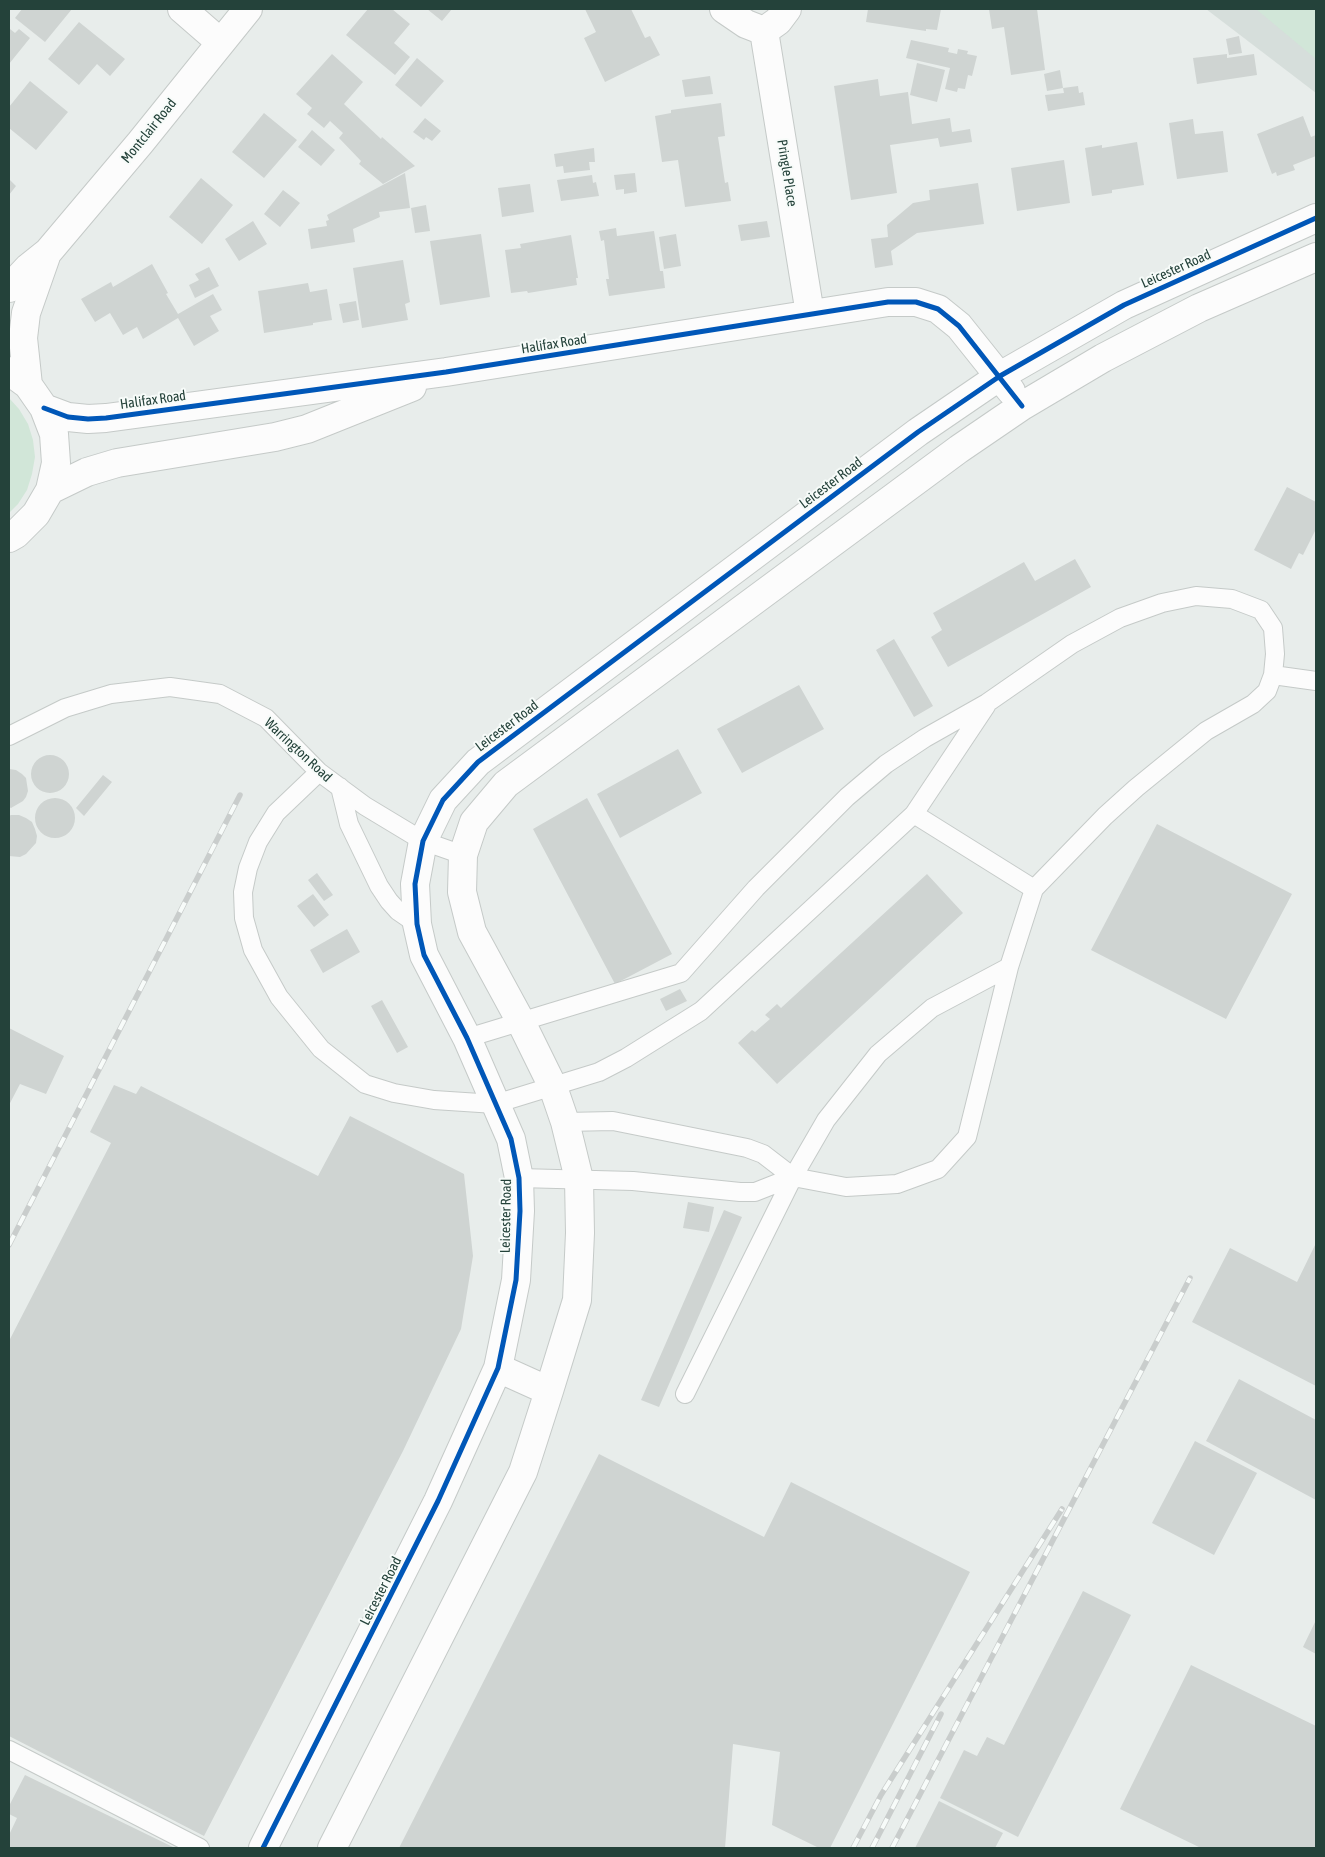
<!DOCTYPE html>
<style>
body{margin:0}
#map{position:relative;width:1325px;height:1857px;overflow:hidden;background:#e8edeb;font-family:"Asap Condensed",sans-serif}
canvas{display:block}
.frame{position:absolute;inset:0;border:10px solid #24423a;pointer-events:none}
</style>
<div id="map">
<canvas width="1325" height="1857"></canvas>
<div class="frame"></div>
</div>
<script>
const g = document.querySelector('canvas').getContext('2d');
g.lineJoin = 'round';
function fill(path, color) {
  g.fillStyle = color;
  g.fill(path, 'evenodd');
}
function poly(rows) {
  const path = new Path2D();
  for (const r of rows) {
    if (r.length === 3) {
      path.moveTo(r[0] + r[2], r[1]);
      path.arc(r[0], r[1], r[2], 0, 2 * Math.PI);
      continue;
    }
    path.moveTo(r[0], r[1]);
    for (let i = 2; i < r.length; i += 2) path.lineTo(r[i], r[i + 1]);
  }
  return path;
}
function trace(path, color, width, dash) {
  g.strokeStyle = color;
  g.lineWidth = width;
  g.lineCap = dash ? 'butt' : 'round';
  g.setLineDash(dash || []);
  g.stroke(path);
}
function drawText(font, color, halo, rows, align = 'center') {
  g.font = font + ' "Asap Condensed",sans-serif';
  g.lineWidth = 4;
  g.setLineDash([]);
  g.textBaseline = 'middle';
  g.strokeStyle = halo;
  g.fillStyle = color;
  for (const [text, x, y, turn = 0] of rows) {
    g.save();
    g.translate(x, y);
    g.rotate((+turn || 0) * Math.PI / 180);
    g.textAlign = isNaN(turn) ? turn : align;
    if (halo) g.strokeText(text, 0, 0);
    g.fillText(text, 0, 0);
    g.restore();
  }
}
fill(poly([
 [1206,9,1316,9,1316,93]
]), '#d6dedb');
fill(poly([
 [1256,9,1316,9,1316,59],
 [9,398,19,409,28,424,33,440,35,457,32,474,27,490,18,504,9,513]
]), '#d1e6d8');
fill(poly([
 [22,9,72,9,45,42,15,18],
 [368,9,392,9,410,24,394,43,410,57,395,75,346,35],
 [427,9,452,9,442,21],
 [585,9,631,9,645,38,650,36,660,55,605,82,584,38,596,32],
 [868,9,941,9,937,30,926,29,926,31,866,22],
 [989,9,1037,9,1045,70,1011,75,1004,27,992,29],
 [79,22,125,59,110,76,97,64,79,85,48,59],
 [10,29,15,33,19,29,30,38,9,64,9,31],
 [1239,36,1242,53,1229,55,1226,39],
 [911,40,949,48,948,52,957,54,958,49,968,51,967,54,977,56,972,76,968,75,965,89,958,88,957,92,945,89,950,68,906,58],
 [332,54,363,82,344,104,381,139,382,137,415,166,383,184,359,164,361,161,339,138,343,133,330,121,324,128,307,114,312,108,296,94],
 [1227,54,1227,58,1254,54,1257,75,1197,84,1193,58],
 [417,58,444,81,421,107,395,85],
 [917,63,945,70,937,102,910,95],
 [1060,70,1063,88,1047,91,1044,74],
 [710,76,713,94,685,97,682,80],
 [878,79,880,96,908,92,912,124,950,118,952,132,970,129,972,142,940,147,938,138,890,145,897,193,851,200,834,86],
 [30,81,68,112,36,150,9,128,9,107],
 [1078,86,1079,93,1083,92,1085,105,1048,111,1045,95,1064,93,1063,88],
 [721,103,725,136,718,137,725,183,728,182,731,201,685,207,678,160,662,162,655,116,671,113,671,110],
 [264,113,297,140,264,178,232,152],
 [1303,116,1311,137,1316,135,1316,156,1293,165,1295,170,1277,176,1276,172,1272,174,1257,134],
 [425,118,441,131,432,141,426,137,424,140,413,132],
 [1193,119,1195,134,1223,131,1228,172,1177,179,1169,123],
 [312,130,335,150,321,166,298,147],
 [1137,142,1144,185,1112,190,1112,193,1092,196,1085,148,1102,145,1102,148],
 [594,148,595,162,589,162,590,170,564,173,563,166,556,167,554,154],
 [1064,160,1070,203,1017,211,1011,168],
 [405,173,410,208,379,212,380,217,353,229,355,242,311,249,308,229,327,226,326,221,329,220,327,215],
 [635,173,637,192,624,194,624,189,616,190,614,175],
 [592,175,593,183,596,182,599,196,561,201,557,180],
 [201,178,233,205,202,244,169,217],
 [9,179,16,186,9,195],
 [978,183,984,224,917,233,891,251,893,265,875,268,871,239,888,237,887,225,913,203,930,200,929,190],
 [530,184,534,212,502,217,498,188],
 [283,190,300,203,280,227,264,214],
 [426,205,430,231,415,233,411,208],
 [253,221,267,244,239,261,225,239],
 [767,221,770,237,741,241,738,225],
 [616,228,617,236,654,231,660,271,663,271,665,288,609,296,606,279,609,279,604,240,601,241,599,231],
 [481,234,490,297,440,305,430,241],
 [676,234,681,266,664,269,659,237],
 [571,235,578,278,576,278,577,285,528,293,527,291,511,293,505,250,521,248,520,244],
 [403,260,410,302,405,304,408,320,362,328,353,268],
 [152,264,168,293,166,294,178,314,213,294,222,310,210,316,219,331,194,346,178,318,143,339,137,327,123,335,110,313,95,322,81,299,111,282,113,287],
 [209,267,219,286,195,298,189,285,199,280,195,274],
 [308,283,310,292,327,289,332,320,313,323,313,325,264,333,258,291],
 [356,301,359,320,343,323,339,304],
 [1287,487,1316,502,1316,529,1303,555,1299,553,1291,569,1254,550],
 [1075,559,1091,587,948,667,931,637,942,630,933,613,1024,562,1035,581],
 [894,639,933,706,914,717,876,650],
 [799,685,824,729,742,773,717,729],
 [678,749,702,793,620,838,597,794],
 [50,774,19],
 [9,769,16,770,22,774,26,778,28,791,26,797,23,801,11,808,9,807],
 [103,775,112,782,84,816,76,808],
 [587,798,672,954,615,984,533,829],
 [55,818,20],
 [11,815,19,815,26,818,32,822,35,829,37,836,36,843,26,854,20,857,9,856,9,816],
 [1157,824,1292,894,1226,1019,1091,950],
 [317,873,333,895,324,901,308,880],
 [927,874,963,913,777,1084,738,1043,752,1030,755,1032,770,1019,765,1015,777,1004,781,1008],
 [313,894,329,915,314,927,297,906],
 [347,929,360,952,323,973,310,950],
 [680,989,687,1001,666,1011,660,999],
 [382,1000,408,1047,397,1053,371,1006],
 [9,1028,64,1056,46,1094,20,1084,9,1105],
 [114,1085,136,1094,141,1086,318,1176,350,1116,464,1174,473,1256,461,1329,403,1451,204,1836,9,1736,9,1341,111,1143,90,1132],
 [688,1202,714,1207,709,1232,683,1228],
 [724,1210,742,1217,659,1407,641,1400],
 [1316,1243,1316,1386,1192,1322,1230,1248,1297,1282],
 [1239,1379,1316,1420,1316,1500,1206,1441],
 [1195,1441,1257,1473,1214,1555,1152,1523],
 [599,1454,764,1537,791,1482,970,1572,830,1848,819,1848,772,1825,780,1752,733,1744,725,1848,399,1848],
 [1083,1591,1131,1615,1018,1837,940,1798,964,1750,977,1756,987,1737,1004,1745],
 [1316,1620,1316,1654,1303,1647],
 [1191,1665,1316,1726,1316,1848,1201,1848,1120,1809],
 [25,1775,175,1848,9,1848,9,1835,17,1818,9,1814,9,1806],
 [939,1801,1003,1833,995,1848,915,1848]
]), '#cfd4d2');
const lane = poly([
 [1273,675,1316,681],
 [9,736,65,708,111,694,170,687,220,694,266,718,319,772,365,806,423,841,463,855],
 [319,772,276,813,258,842,248,868,243,892,244,918,253,950,279,997,321,1049,365,1084,394,1093,434,1100,495,1104,599,1072,626,1058,701,1011,914,814,986,706],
 [340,787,349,824,379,886,389,901,398,911,417,924],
 [914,814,1034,889],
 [467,1038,681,973,756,888,847,797,886,764,925,738,987,703,1072,644,1120,618,1162,603,1196,596,1232,599,1261,610,1273,628,1275,654,1273,675,1267,691,1253,704,1206,731,1136,788,1105,816,1034,889,1009,967,967,1137,938,1169,897,1184,846,1187,793,1177,763,1154,747,1148,613,1121,565,1122],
 [519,1178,633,1181,740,1192,755,1192,793,1177],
 [685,1394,793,1177,826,1120,878,1054,932,1008,1009,967],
 [9,1750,200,1848]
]);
const street = poly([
 [182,9,220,42],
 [724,9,746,24,764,31,778,21,787,9],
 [764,31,810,314],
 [9,288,28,268,48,252,140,143,248,9],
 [9,371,28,385,44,408,54,434,56,463,50,490,36,514,16,534,9,538],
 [28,385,23,338,26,313,46,256],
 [44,408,68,417,88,419,106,418,446,372,888,302,916,302,938,309,959,326,1011,391],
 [50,490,87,472,117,463,275,437,307,429,412,387],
 [498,1368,549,1391],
 [263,1848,438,1501,498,1368,516,1280,520,1211,519,1178,511,1139,467,1038,424,955,417,924,415,884,423,841,443,800,478,762,918,432,1000,376,1124,305,1316,218],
 [332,1848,523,1472,549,1391,577,1300,580,1233,579,1179,565,1122,553,1087,521,1022,472,932,462,892,463,855,474,822,506,784,959,449,1022,406,1103,358,1199,308,1316,257]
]);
trace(lane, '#c5cac8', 20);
trace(street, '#c5cac8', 30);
trace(lane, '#fcfcfc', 18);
trace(street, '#fcfcfc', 28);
const rail = poly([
 [9,1245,240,795],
 [853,1848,881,1795,1062,1509],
 [872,1848,941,1714],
 [892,1848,1190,1278]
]);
trace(rail, '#c9cdcc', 5.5);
trace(rail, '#f7fbf9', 4, [11]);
trace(poly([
 [44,408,68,417,88,419,106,418,446,372,888,302,916,302,938,309,959,326,1022,406],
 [263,1848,438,1501,498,1368,516,1280,520,1211,519,1178,511,1139,467,1038,424,955,417,924,415,884,423,841,443,800,478,762,918,432,1000,376,1124,305,1316,218]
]), '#0057b8', 5);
drawText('14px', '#24423a', '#f7fbf9', [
 ["Montclair Road",149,131,-51],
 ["Pringle Place",787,173,81],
 ["Leicester Road",1176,269,-24],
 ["Halifax Road",554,344,-9],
 ["Halifax Road",153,400,-8],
 ["Leicester Road",831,483,-37],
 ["Leicester Road",507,726,-37],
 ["Warrington Road",298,750,43],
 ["Leicester Road",506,1216,-89],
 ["Leicester Road",381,1591,-63]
]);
</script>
